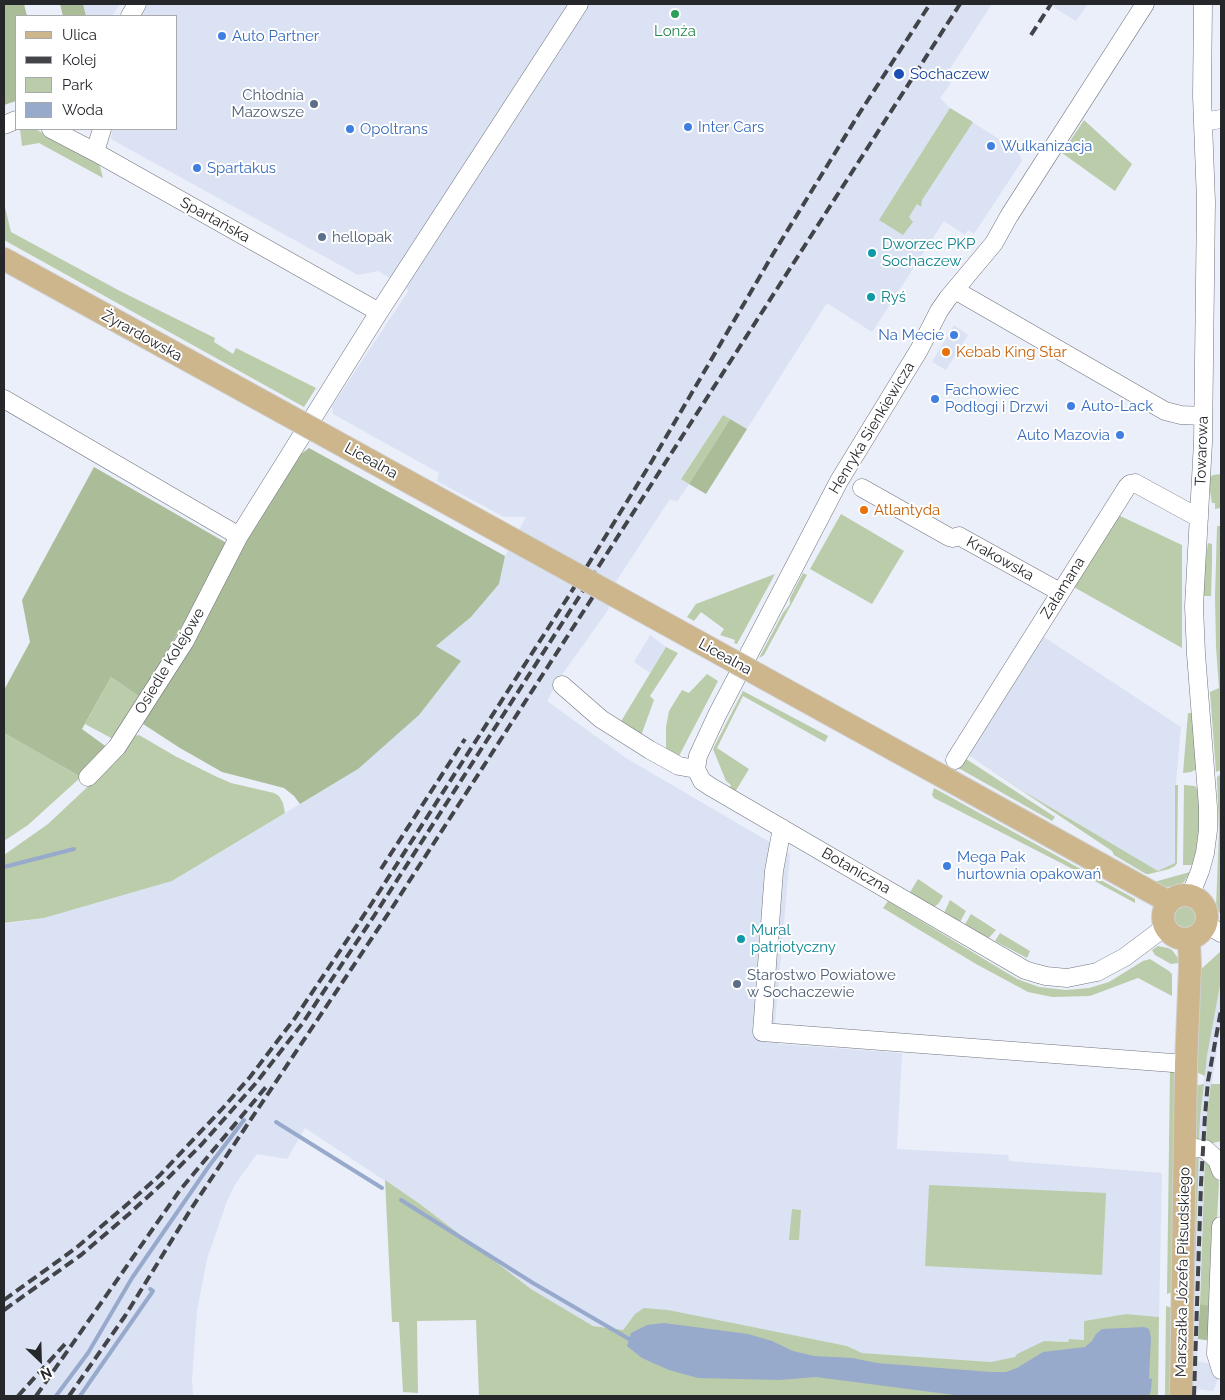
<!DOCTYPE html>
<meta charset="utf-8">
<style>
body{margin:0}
#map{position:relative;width:1225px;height:1400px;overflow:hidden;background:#ebeffa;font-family:Raleway,sans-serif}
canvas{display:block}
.frame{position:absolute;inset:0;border:5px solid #26272b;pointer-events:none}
.legend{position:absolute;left:15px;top:15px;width:162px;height:115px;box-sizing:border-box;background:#fff;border:1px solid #a8a9aa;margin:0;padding:6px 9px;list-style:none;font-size:15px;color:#26272b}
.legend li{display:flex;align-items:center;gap:10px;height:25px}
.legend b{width:25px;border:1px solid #a8a9aa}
.north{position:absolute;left:15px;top:1335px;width:50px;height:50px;-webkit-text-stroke:4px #fff;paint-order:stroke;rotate:156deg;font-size:14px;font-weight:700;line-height:20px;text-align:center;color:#26272b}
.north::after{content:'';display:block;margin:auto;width:18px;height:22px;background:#26272b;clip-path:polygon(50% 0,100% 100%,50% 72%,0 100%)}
</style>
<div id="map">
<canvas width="1225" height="1400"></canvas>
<div class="frame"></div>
<ul class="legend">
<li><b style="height:6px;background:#cdb58c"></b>Ulica</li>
<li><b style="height:6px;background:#424449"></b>Kolej</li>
<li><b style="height:14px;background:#bca"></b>Park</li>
<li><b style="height:14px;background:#97aacc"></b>Woda</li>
</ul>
<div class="north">N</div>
</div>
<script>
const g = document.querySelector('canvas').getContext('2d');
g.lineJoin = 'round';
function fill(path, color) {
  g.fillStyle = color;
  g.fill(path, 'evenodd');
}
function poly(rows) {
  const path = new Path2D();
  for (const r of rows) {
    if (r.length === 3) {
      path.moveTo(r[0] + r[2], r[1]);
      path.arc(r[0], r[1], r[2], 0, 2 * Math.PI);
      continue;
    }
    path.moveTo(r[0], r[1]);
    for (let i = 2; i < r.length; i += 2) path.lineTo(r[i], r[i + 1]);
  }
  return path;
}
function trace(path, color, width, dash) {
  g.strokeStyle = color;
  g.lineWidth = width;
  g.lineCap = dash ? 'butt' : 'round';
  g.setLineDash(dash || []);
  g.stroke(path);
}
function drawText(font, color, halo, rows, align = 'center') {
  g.font = font + ' Raleway,sans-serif';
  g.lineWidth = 4;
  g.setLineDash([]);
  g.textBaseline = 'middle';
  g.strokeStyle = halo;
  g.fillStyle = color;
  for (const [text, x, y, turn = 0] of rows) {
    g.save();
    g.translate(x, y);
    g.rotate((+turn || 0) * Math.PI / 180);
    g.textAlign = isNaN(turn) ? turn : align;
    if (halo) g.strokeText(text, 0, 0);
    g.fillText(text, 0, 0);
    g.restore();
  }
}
fill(poly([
 [83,4,120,4,112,16,86,16],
 [146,4,992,4,944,78,951,83,940,98,950,108,1018,151,1022,161,974,234,968,230,965,235,944,221,872,332,827,303,747,429,723,415,681,478,689,484,677,502,670,499,617,580,608,610,561,676,547,701,626,758,790,854,775,1023,779,1044,902,1053,897,1149,1008,1155,1009,1161,1162,1173,1159,1317,1126,1314,1084,1321,1084,1340,1069,1339,1068,1342,1044,1341,1016,1357,991,1362,862,1353,847,1346,635,1314,623,1330,593,1326,531,1289,420,1204,305,1128,287,1159,257,1154,236,1183,227,1201,207,1259,197,1311,192,1379,193,1396,4,1396,4,924,44,918,172,881,358,769,460,661,436,646,471,617,499,584,505,556,526,517,504,517,437,481,439,473,333,414,332,406,409,290,378,271,358,275,111,139,112,129,176,129,176,16,139,16],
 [1055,4,1088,4,1076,21,1053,7],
 [954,325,968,335,946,370,932,362],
 [650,635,666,647,650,673,634,662],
 [1041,635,1181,727,1175,794,1175,863,1158,871,1023,791,967,754],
 [1221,980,1221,1025,1207,1114,1197,1361,1216,1365,1220,1375,1213,1391,1197,1389,1196,1396,1191,1396,1200,1118,1207,1056]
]), '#dbe2f4');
fill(poly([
 [950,108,973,122,922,200,921,207,917,204,909,217,913,222,903,235,879,220],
 [1084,120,1132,164,1115,191,1062,153],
 [20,129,37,130,99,163,103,178,39,143,22,146],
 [4,203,11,232,120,291,215,338,214,342,233,354,236,348,316,388,304,407,4,240],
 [723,415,730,419,689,484,681,479],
 [1221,474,1221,508,1215,509,1215,503,1212,503,1208,479,1213,475],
 [841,514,904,551,872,604,810,569],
 [1116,514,1182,545,1182,648,1072,586],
 [1217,526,1221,526,1221,770,1216,772,1210,692,1219,688,1216,647,1215,596],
 [1208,543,1212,544,1212,565,1211,596,1203,596,1201,592],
 [803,573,807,575,764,655,759,658,783,613,790,604,790,598],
 [775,574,737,644,734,643,735,640,720,635,724,629,701,612,694,621,687,617,696,604],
 [666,647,678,653,650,696,654,700,642,733,637,735,620,723],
 [707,674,718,681,678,758,666,750,666,727,669,711,682,690,689,693],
 [111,677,140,697,115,738,111,738,85,724],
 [743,691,828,736,825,742,743,696,717,748,749,769,735,792,729,789,731,785,726,781,713,749],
 [1188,713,1194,713,1197,769,1191,772,1183,773],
 [4,733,81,777,28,825,4,841],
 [139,735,175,756,215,776,231,783,274,793,279,796,283,803,285,813,172,881,44,918,4,923,4,855,48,824,97,778,134,736],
 [967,754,1023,791,1158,871,1175,863,1175,785,1178,785,1177,863,1175,866,1169,869,1149,874,1146,874,1114,855,1112,851],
 [960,755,1055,817,1052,821,955,766],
 [1221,774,1221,915,1216,908,1219,831,1217,777],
 [1184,785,1195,786,1199,791,1200,825,1197,850,1193,865,1183,865],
 [934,788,1135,899,1135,903,1065,865,934,798,932,795],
 [1190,872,1184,882,1177,886,1166,887,1154,882],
 [918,879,943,896,939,903,932,909,909,894],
 [950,900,966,911,959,924,944,913],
 [888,901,1017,979,1039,987,1066,990,1089,988,1109,982,1143,961,1150,959,1169,971,1172,974,1172,996,1138,978,1090,996,1052,997,1028,992,976,964,883,908],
 [1184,918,12],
 [971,914,996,930,987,940,964,926],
 [1000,933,1030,951,1027,958,995,941],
 [1158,946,1168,948,1172,950,1178,958,1178,963,1171,964,1155,955,1152,950],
 [1221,951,1221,980,1207,1056,1205,1076,1194,1071,1200,970],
 [1170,1070,1176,1072,1175,1291,1167,1294],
 [1204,1084,1200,1118,1199,1144,1193,1139,1194,1086],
 [1211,1084,1221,1084,1221,1141,1206,1145,1207,1114],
 [1199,1151,1191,1396,1192,1153],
 [1205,1156,1217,1172,1219,1184,1212,1306,1200,1304],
 [385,1180,420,1204,531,1289,593,1326,623,1330,635,1314,644,1308,668,1310,847,1346,862,1353,991,1362,1015,1357,1017,1354,1044,1341,1068,1342,1069,1339,1084,1340,1084,1321,1126,1314,1159,1317,1158,1396,479,1396,476,1320,417,1321,418,1393,403,1392,399,1322,392,1322],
 [929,1185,1106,1193,1102,1275,925,1266],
 [792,1209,801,1210,799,1240,789,1240],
 [1166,1306,1175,1309,1173,1396,1165,1396]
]), '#bca');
fill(poly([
 [4,4,24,4,27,16,16,16,16,101,4,105],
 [60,4,83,4,86,16,63,16],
 [730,419,747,429,706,494,689,484],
 [309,448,505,556,499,584,471,617,436,646,461,661,419,715,358,769,300,804,294,796,284,788,222,772,180,748,143,724,239,554,297,457],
 [94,467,230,545,140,697,111,677,82,729,108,748,81,777,4,733,4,690,30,642,22,600],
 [1200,1304,1212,1306,1212,1341,1198,1339]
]), '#aabc98');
fill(poly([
 [664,1323,748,1334,772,1341,793,1351,814,1356,852,1358,877,1363,991,1372,1006,1372,1017,1368,1043,1352,1085,1347,1092,1341,1096,1334,1102,1329,1144,1327,1149,1329,1151,1338,1149,1378,1152,1379,1151,1390,1149,1396,962,1396,816,1377,779,1380,698,1378,669,1370,642,1358,627,1346,631,1333,647,1325]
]), '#97aacc');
trace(poly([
 [4,867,74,849],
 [276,1122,382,1188],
 [401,1200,533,1283,629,1339],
 [56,1396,88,1353,132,1278,167,1227,209,1166,244,1120],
 [80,1396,153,1291,150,1289]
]), '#97aacc', 4);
const minor = poly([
 [1145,4,1009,216,994,243,948,298,939,311,919,350,839,481,717,715,698,756,696,769,702,781,711,787,1025,970,1035,973,1046,976,1067,978,1097,972,1125,957,1165,927],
 [130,16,137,4],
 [1203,122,1221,119],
 [4,125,16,120],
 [51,129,95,152,379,312,579,4],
 [95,152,102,129],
 [955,290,1165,411,1181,415,1203,416],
 [4,399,239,536],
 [862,488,949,537,953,538,959,536,1060,592],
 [562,685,601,719,650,750,679,766,696,769],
 [955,760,1127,487,1130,484,1135,483,1199,518],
 [88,777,117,747,185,641,239,536,379,312],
 [782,828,774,871,762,1032,1186,1064],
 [1190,896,1200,871,1205,853,1208,830,1208,807,1196,654,1194,606,1203,442,1206,202,1202,96,1203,4],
 [1206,924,1221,933],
 [1185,1147,1205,1149,1217,1160,1221,1171],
 [1221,1226,1216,1354,1221,1370]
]);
const major = poly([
 [4,259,282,412],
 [947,779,1169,902],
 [1185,917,22],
 [1181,1396,1186,1064,1190,967,1189,939]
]);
trace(minor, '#70747d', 19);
trace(major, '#cfcfd0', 24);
trace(minor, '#fff', 18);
trace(major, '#cdb58c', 22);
trace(poly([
 [1031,35,1051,4],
 [381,869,465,739],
 [4,1300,76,1248,123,1208,160,1175,222,1109,250,1077,295,1018,372,903,570,594,652,461,773,254,857,117,930,4],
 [4,1310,81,1255,129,1214,166,1180,202,1144,256,1083,302,1024,374,916,960,4],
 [18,1396,65,1344],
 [36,1396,180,1190,266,1087],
 [69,1396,125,1316,191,1209,390,911,596,592],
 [1194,1396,1201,1184,1205,1116,1208,1081,1221,1010]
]), '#424449', 4, [10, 5]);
const majorBridge = poly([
 [282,412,947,779]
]);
trace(majorBridge, '#cfcfd0', 24, []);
trace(majorBridge, '#cdb58c', 22);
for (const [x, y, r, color] of [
 [675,14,5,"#2e9e5b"],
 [222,36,5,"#3f7fe0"],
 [899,74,6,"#1a4fb4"],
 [314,104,5,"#5c6f8a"],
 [688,127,5,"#3f7fe0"],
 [350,129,5,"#3f7fe0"],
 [991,146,5,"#3f7fe0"],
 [197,168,5,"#3f7fe0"],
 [322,237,5,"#5c6f8a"],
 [872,253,5,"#0f9aa8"],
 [871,297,5,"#0f9aa8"],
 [954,335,5,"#3f7fe0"],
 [946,352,5,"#e8710a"],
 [935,399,5,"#3f7fe0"],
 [1071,406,5,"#3f7fe0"],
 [1120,435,5,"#3f7fe0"],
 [864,510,5,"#e8710a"],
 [947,866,5,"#3f7fe0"],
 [741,939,5,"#0f9aa8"],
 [737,984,5,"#5c6f8a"]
]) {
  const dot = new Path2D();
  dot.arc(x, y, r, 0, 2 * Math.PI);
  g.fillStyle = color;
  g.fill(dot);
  trace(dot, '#fff', 2);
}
drawText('15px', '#27864d', '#fff', [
 ["Lonża",675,31]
]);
drawText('15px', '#366cbe', '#fff', [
 ["Auto Partner",232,36],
 ["Inter Cars",698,127],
 ["Opoltrans",360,129],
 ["Wulkanizacja",1001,146],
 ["Spartakus",207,168],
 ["Na Mecie",944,335,"right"],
 ["Fachowiec",945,390],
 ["Podłogi i Drzwi",945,407],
 ["Auto-Lack",1081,406],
 ["Auto Mazovia",1110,435,"right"],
 ["Mega Pak",957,857],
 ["hurtownia opakowań",957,874]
], 'left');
drawText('15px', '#164399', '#fff', [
 ["Sochaczew",910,74]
], 'left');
drawText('15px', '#4e5e75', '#fff', [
 ["Chłodnia",304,95,"right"],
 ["Mazowsze",304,112,"right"],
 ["hellopak",332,237],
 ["Starostwo Powiatowe",747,975],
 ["w Sochaczewie",747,992]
], 'left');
drawText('15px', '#26272b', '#fff', [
 ["Spartańska",215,220,29],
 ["Żyrardowska",142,336,29],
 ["Henryka Sienkiewicza",872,428,-59],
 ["Towarowa",1202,451,-88],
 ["Licealna",371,461,29],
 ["Krakowska",1000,559,29],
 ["Załamana",1063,588,-58],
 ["Licealna",725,657,29],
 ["Osiedle Kolejowe",170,661,-59],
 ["Botaniczna",856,871,30],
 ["Marszałka Józefa Piłsudskiego",1183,1272,-89]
]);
drawText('15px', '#0d838f', '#fff', [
 ["Dworzec PKP",882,244],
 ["Sochaczew",882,261],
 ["Ryś",881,297],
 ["Mural",751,930],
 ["patriotyczny",751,947]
], 'left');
drawText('15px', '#c56008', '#fff', [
 ["Kebab King Star",956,352],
 ["Atlantyda",874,510]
], 'left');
</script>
